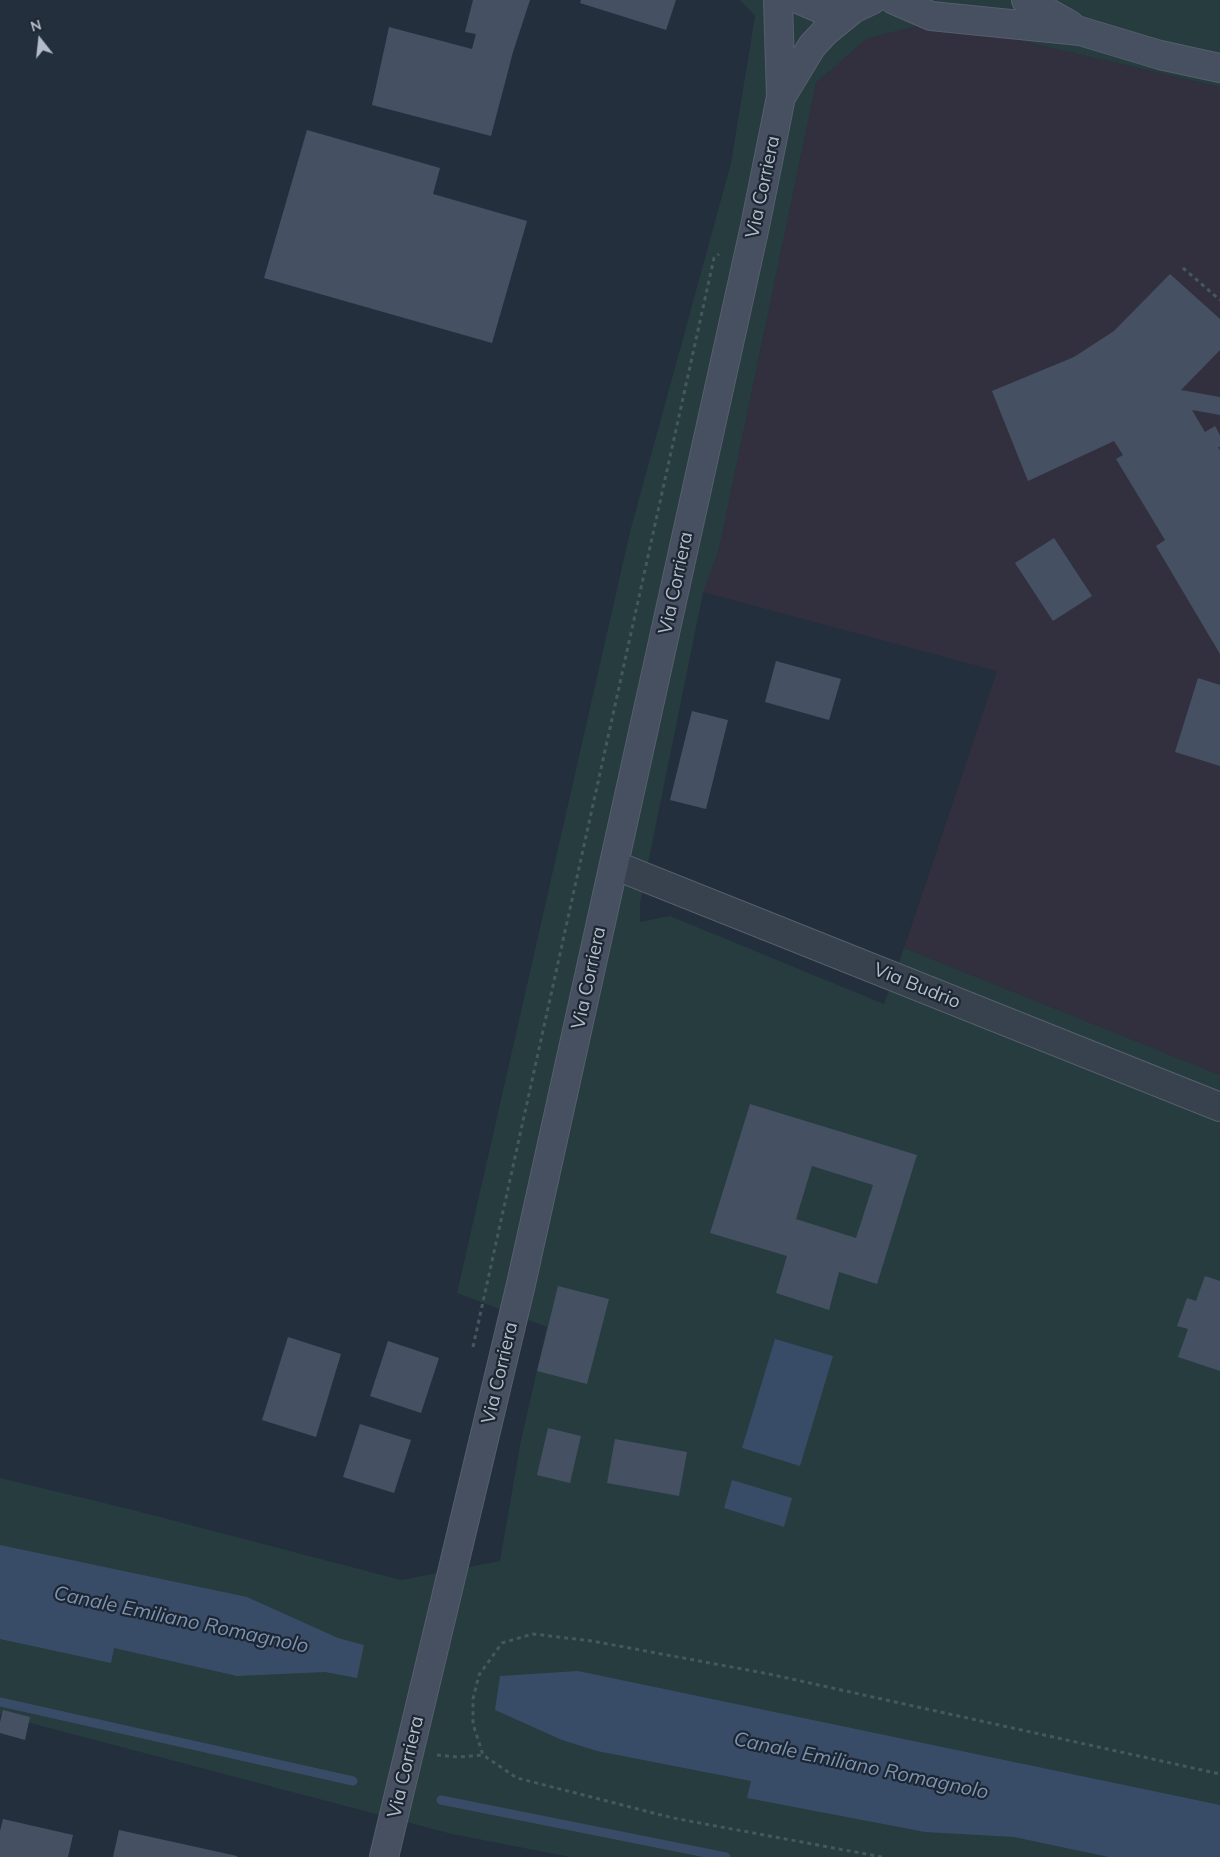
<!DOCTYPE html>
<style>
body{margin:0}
#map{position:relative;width:1220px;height:1857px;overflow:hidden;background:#242f3e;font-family:Mulish,sans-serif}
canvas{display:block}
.north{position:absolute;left:15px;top:15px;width:50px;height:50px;-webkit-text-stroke:4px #1d2633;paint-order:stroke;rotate:344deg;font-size:14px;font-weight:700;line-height:20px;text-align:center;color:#b4bcc9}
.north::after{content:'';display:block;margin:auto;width:18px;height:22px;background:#b4bcc9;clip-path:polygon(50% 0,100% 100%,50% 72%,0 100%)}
</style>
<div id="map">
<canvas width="1220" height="1857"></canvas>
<div class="north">N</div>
</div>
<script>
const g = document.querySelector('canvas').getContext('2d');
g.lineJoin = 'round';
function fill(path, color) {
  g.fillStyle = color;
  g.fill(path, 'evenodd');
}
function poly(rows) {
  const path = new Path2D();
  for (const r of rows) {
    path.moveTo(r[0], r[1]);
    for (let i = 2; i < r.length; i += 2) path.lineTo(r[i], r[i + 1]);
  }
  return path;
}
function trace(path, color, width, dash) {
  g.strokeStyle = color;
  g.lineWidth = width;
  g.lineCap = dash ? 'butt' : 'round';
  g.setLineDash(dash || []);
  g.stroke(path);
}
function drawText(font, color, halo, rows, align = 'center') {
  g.font = font + ' Mulish,sans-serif';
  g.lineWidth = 4.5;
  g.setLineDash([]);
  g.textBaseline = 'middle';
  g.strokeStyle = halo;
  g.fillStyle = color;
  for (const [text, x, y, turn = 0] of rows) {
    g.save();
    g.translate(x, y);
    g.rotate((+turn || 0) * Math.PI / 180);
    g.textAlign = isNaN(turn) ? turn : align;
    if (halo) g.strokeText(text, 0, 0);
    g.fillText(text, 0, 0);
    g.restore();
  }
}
fill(poly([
 [936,21,1220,87,1220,1075,904,948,997,671,703,592,719,549,816,83,866,39]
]), '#32303f');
fill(poly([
 [740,0,1220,0,1220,87,936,21,866,39,816,83,719,549,703,593,640,903,640,922,670,916,884,1004,904,948,1220,1075,1220,1857,570,1857,452,1834,0,1715,0,1478,129,1509,401,1580,500,1561,521,1440,547,1327,457,1293,630,532,731,163,755,16]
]), '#263c3f');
fill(poly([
 [775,1339,833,1356,800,1466,742,1448],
 [732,1480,792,1498,784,1527,724,1508],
 [0,1545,247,1597,338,1638,364,1645,357,1678,325,1672,237,1676,114,1648,111,1663,0,1639],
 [578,1671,1220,1805,1220,1857,1109,1857,1014,1837,925,1832,747,1798,751,1781,597,1751,562,1740,495,1710,500,1676]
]), '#394c67');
trace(poly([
 [0,1702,353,1781],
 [441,1800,726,1857]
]), '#394c67', 9);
fill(poly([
 [473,0,530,0,513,52,491,136,372,105,389,27,472,49,476,34,465,32],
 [581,0,676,0,666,30,580,3],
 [307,130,440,168,433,194,527,221,492,343,264,278],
 [1170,274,1220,319,1220,350,1181,390,1220,397,1220,415,1192,410,1205,432,1215,426,1220,435,1220,447,1218,447,1220,450,1220,654,1156,546,1165,540,1116,459,1123,455,1114,441,1028,481,992,391,1074,357,1114,331],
 [1054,538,1092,596,1053,621,1015,563],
 [776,661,841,679,829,720,765,702],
 [1198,678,1220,685,1220,766,1175,752],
 [692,711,728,720,706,809,670,800],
 [750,1104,917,1155,877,1284,839,1272,829,1310,776,1293,787,1256,710,1233],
 [812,1166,873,1185,856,1238,796,1219],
 [1205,1276,1220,1281,1220,1371,1178,1357,1188,1329,1177,1326,1187,1298,1196,1301],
 [558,1286,609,1299,587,1384,537,1371],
 [288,1337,341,1354,316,1437,262,1420],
 [388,1341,439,1358,421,1413,370,1396],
 [360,1424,411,1440,394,1493,343,1477],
 [548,1428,581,1436,570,1483,537,1475],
 [615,1439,687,1452,679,1496,607,1483],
 [3,1710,30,1717,25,1740,0,1733,0,1722],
 [3,1819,73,1835,68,1857,0,1857,0,1831],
 [119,1830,237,1856,237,1857,113,1857]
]), '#455162');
const street = poly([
 [614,865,1220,1107]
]);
const secondary = poly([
 [800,0,821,9,853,9,872,0],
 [894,0,931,16,1080,31,1160,55,1220,68],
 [1026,0,1070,25],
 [781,97,812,46,826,31,853,9],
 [384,1857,521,1284,755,226,781,97,778,0]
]);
trace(street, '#565f6c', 30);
trace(secondary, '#565f6c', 30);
trace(poly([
 [1183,268,1220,300],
 [473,1347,714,258,719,254],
 [437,1755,458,1757,483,1755],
 [882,1857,673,1818,517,1778,483,1755,473,1724,473,1699,479,1675,502,1643,533,1634,592,1641,769,1674,1220,1774]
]), '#44595c', 3, [4, 4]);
trace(street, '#38414e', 28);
trace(secondary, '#465061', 28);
drawText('19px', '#b4bcc9', '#1d2633', [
 ["Via Corriera",763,187,-78],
 ["Via Corriera",676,583,-78],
 ["Via Corriera",589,978,-78],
 ["Via Budrio",917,986,22],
 ["Via Corriera",500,1373,-77],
 ["Via Corriera",406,1767,-77]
]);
drawText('italic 20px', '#7c92b1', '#1d2633', [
 ["Canale Emiliano Romagnolo",181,1620,12],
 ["Canale Emiliano Romagnolo",861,1766,12]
]);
</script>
